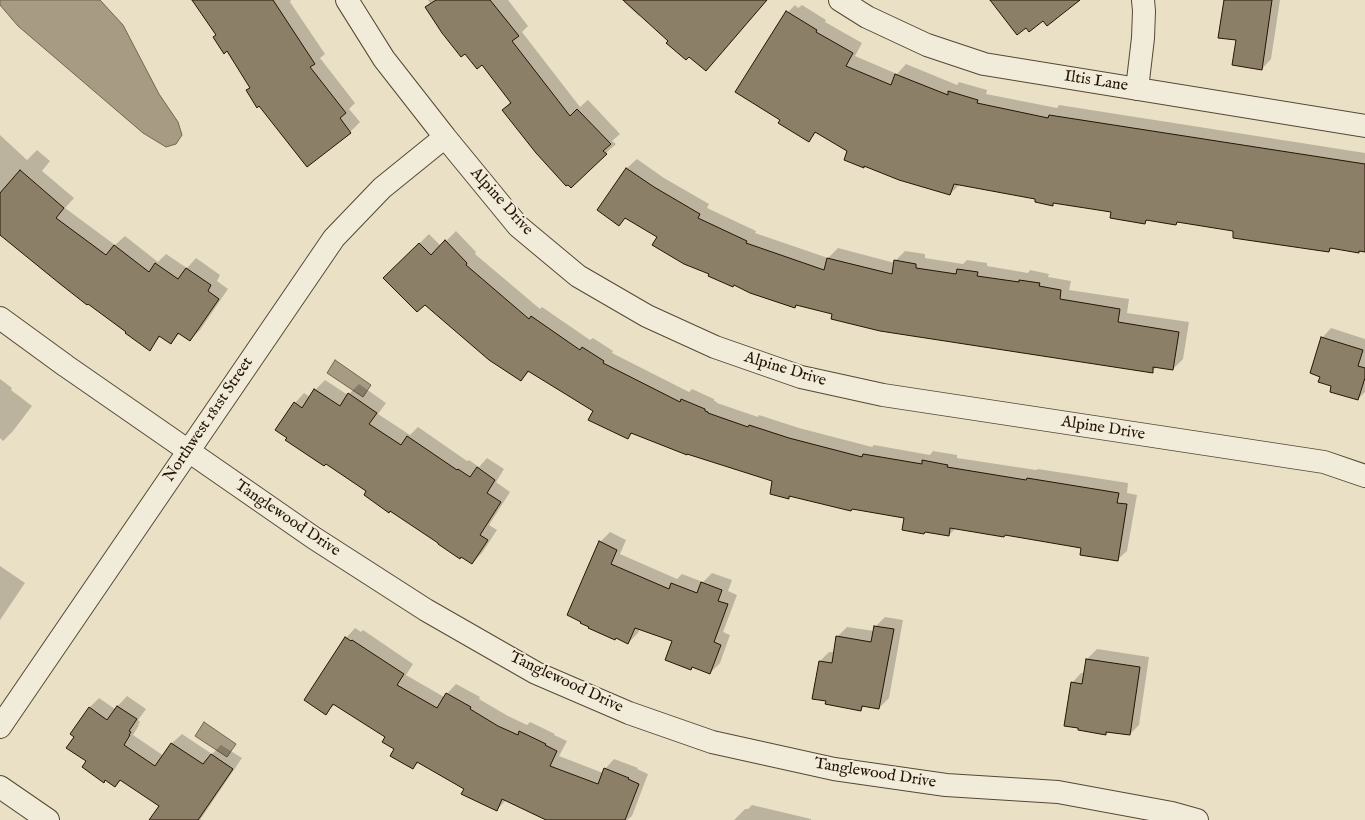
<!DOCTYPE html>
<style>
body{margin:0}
canvas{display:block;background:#eae0c5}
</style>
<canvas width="1365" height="820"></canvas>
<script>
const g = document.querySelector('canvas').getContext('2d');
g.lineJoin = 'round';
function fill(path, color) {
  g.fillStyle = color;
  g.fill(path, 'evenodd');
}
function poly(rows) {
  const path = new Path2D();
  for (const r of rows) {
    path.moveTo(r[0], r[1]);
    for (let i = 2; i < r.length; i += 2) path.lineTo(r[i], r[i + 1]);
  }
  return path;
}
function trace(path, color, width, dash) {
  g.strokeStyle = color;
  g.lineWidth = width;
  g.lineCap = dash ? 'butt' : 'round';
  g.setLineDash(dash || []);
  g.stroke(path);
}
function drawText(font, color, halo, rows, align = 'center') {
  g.font = font + ' "IM FELL English",serif';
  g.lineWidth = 4;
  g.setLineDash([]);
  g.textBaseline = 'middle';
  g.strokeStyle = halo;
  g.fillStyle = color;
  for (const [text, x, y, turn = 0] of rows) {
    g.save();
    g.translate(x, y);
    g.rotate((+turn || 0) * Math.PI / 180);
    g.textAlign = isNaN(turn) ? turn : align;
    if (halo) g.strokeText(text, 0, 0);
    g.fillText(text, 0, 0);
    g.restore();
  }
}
const water = poly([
 [0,0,100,0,123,25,159,94,178,122,182,135,176,144,166,147,143,133,18,26,0,5,0,0],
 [335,360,371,385,363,397,327,373,335,360],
 [204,722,236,744,227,757,195,736,204,722]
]);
fill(water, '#a79b83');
trace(water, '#736550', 1);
fill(poly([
 [194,0,291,0,290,2,325,54,320,58,355,103,349,109,360,122,350,132,251,87,228,50,214,37,217,34],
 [428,0,508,0,528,26,522,32,580,107,588,100,620,134,612,141,616,144,606,153,503,110,511,101,482,64,426,7,430,3],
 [626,0,767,0,706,70,669,40,640,14,639,16,624,2],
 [1225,0,1280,0,1271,59,1262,69,1237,39],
 [795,5,798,8,802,5,826,20,825,22,862,43,855,56,897,74,906,64,957,85,959,82,987,90,986,94,1057,108,1059,105,1365,153,1365,251,1361,250,1358,252,1332,248,1329,251,1235,230,1179,221,1176,224,1148,219,1145,223,1112,212,1055,202,1053,204,1036,199,960,184,950,194,865,166,863,167,848,151,817,132,809,140,781,120,785,15],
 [0,135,27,160,37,150,50,161,42,171,74,198,65,208,115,245,125,236,158,262,166,254,187,268,196,258,220,275,217,281,228,289,200,330,190,340,180,333,171,343,161,336,149,349,0,234],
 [637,159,664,178,709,204,707,208,756,231,755,233,828,258,838,248,895,263,895,261,905,251,925,254,925,258,963,264,967,260,987,263,987,266,1028,273,1030,270,1049,274,1048,277,1071,281,1069,290,1129,299,1127,313,1189,322,1183,359,1173,369,1157,367,1152,371,833,313,797,305,794,307,735,284,710,273,659,236,626,218,619,224,598,210,627,168],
 [456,231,476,252,475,254,540,309,542,307,590,340,593,338,613,351,612,353,689,392,692,389,714,399,714,401,717,402,717,403,758,417,759,415,799,428,872,447,874,445,930,455,933,451,957,455,957,458,1036,470,1038,469,1128,483,1127,493,1137,495,1127,551,1117,560,1082,547,1006,534,956,528,949,535,926,531,924,533,905,517,792,495,788,498,774,480,633,433,627,438,594,410,530,371,521,380,425,303,384,278,429,234,441,246],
 [1331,328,1365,339,1365,392,1358,399,1333,386,1321,376,1322,338],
 [0,379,12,388,11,390,32,406,13,431,3,441,0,438],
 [325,380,348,395,359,384,386,403,378,414,410,435,418,427,467,461,469,460,479,467,487,458,504,469,496,482,510,492,489,525,497,530,482,553,472,563,368,491,295,403,304,393,310,397,315,390],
 [610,532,626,540,620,554,677,579,682,574,703,582,712,573,732,580,728,591,737,595,723,632,730,635,720,663,710,673,693,666,691,668,673,640,640,629,638,633,628,643,600,542],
 [0,566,25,583,0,620],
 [885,617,903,620,889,698,879,708,865,705,861,710,820,661,829,652,834,652,837,637,847,627,874,631,875,627],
 [355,628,361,632,363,630,413,664,406,675,444,697,456,684,480,697,479,699,508,716,527,725,530,722,555,734,554,735,567,741,559,756,603,773,605,769,614,759,638,768,637,769,648,774,632,816,627,820,548,820,506,800,497,810,465,788,419,762,413,768,395,749,387,737,335,704,326,713,346,638],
 [1097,649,1149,657,1139,725,1130,734,1108,731,1106,734,1072,683,1081,673,1085,673,1087,659],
 [127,696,146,709,138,720,140,722,138,725,139,725,133,735,164,756,172,743,182,734,212,754,221,745,242,758,200,820,159,820,160,806,121,780,115,786,106,779,104,781,87,761,75,736,89,708,99,698,115,709],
 [752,805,811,819,811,820,734,820,745,809,748,809]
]), '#0003');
const building = poly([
 [192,0,273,0,315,64,310,67,346,113,340,118,351,133,307,167,259,106,257,108,246,90,250,88,227,51,224,54,213,37,216,35,192,0],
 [436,0,490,0,519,36,512,41,570,116,577,109,611,144,603,151,607,154,571,188,568,185,566,186,536,153,502,110,511,103,482,65,477,69,465,54,461,57,442,33,425,7,436,0],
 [623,0,767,0,706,71,689,57,686,60,666,43,668,41,623,0],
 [990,0,1080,0,1047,26,1043,21,1029,32,1026,28,1017,35,990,0],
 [1224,0,1272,0,1262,70,1232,65,1236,40,1218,38,1224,0],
 [786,11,817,30,816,32,853,53,846,66,891,85,895,74,948,95,948,91,978,100,977,103,1048,118,1049,115,1365,164,1365,252,1359,251,1359,253,1330,248,1329,252,1233,238,1233,231,1177,222,1176,225,1146,220,1145,224,1110,218,1111,212,1053,203,1053,206,1035,202,1035,199,954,184,950,195,899,180,864,166,864,168,844,160,847,151,815,132,809,142,778,123,780,120,735,92,786,11],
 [626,168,654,187,700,214,698,218,747,241,746,243,824,270,827,258,892,274,894,260,916,264,916,268,956,274,957,269,978,272,977,276,1019,282,1019,280,1040,283,1039,286,1061,290,1060,299,1120,309,1118,322,1179,332,1173,370,1153,367,1153,373,880,331,831,319,832,314,796,305,795,308,750,293,734,285,733,287,708,276,709,274,684,264,652,245,657,237,625,218,619,226,597,210,626,168],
 [20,170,64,208,56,218,106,255,114,245,149,272,155,263,178,279,186,268,211,285,208,291,219,299,190,341,178,333,171,344,159,336,150,351,125,333,126,332,88,304,87,305,59,283,0,235,0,193,20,170],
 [445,240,467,263,466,265,529,319,531,316,580,350,582,347,604,361,603,363,680,402,681,399,705,409,705,411,708,412,708,413,748,427,749,425,789,438,862,457,863,454,922,464,922,460,948,465,947,467,1026,480,1027,478,1119,493,1117,503,1127,504,1118,561,1080,555,1081,548,1005,535,1004,537,950,528,949,536,925,532,924,534,902,530,904,518,852,509,851,511,789,496,789,499,770,494,772,481,687,454,687,455,631,433,628,439,588,420,593,411,528,371,521,381,489,360,425,305,417,312,383,278,419,243,431,255,445,240],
 [1321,337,1363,350,1358,366,1365,368,1365,378,1358,400,1330,392,1331,386,1318,382,1320,377,1310,373,1321,337],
 [314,389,340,406,348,393,377,413,369,424,401,445,407,436,457,470,458,469,470,477,477,467,495,480,487,493,501,502,480,535,488,540,472,564,461,557,460,559,438,544,438,543,390,511,389,513,364,495,366,491,326,464,324,466,285,440,287,438,275,430,294,402,302,408,314,389],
 [599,541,617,550,611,564,669,589,671,583,697,593,701,582,722,590,718,601,728,604,714,642,721,645,710,674,692,667,691,670,665,660,672,641,635,628,628,644,616,638,615,640,588,628,589,627,580,623,581,622,567,615,599,541],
 [874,626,894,629,879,709,862,706,861,711,825,704,826,701,812,699,819,661,832,663,836,636,871,642,874,626],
 [345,637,351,641,352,640,404,674,397,685,437,708,446,693,471,707,470,709,498,726,518,735,519,731,546,744,545,745,557,751,550,766,598,784,604,768,629,778,628,779,639,784,625,820,546,820,502,799,497,811,461,794,464,789,417,762,413,769,390,756,394,749,382,742,385,737,333,704,326,715,304,700,345,637],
 [1086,659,1140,667,1130,735,1106,732,1106,735,1078,730,1078,728,1064,726,1071,682,1082,684,1086,659],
 [117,706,137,719,129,731,131,732,129,735,130,735,124,745,155,766,171,743,203,764,211,754,233,769,198,820,149,820,159,806,120,780,115,787,105,780,104,783,82,767,86,761,66,748,74,737,70,734,89,707,107,720,117,706]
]);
fill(building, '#8c7f68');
trace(building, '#261504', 1);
const minor = poly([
 [347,0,384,59,445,137,518,226,578,276,647,316,715,347,801,377,883,395,1324,462,1365,476],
 [840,0,867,17,927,45,984,64,1365,126],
 [1137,89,1143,38,1144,11,1143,0],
 [0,318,66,366,314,538,426,610,536,673,629,713,712,742,834,769,946,785,1058,792,1172,813,1197,820],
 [0,727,334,238,382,188,445,137],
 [0,787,48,820]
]);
trace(minor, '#574834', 24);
trace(minor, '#f1ebd9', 22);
drawText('16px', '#261504', '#f1ebd9', [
 ["Iltis Lane",1096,82,9],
 ["Alpine Drive",501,202,48],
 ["Alpine Drive",785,370,17],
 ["Northwest 181st Street",209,420,-56],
 ["Alpine Drive",1103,429,9],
 ["Tanglewood Drive",287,519,34],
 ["Tanglewood Drive",566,683,25],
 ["Tanglewood Drive",875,774,9]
]);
</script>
